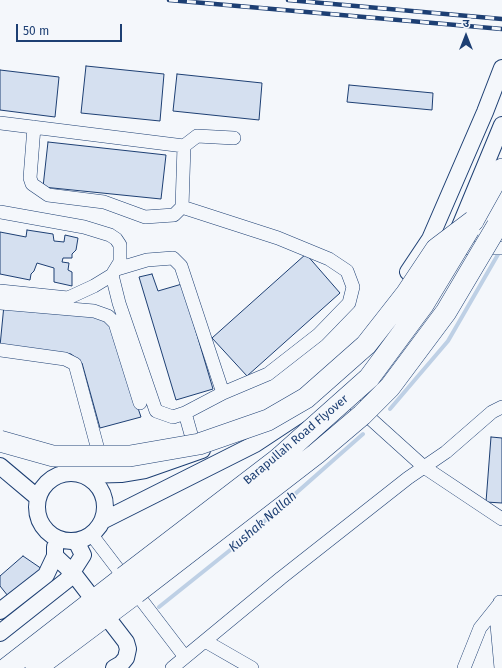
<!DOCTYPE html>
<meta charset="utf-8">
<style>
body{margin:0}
#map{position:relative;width:502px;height:668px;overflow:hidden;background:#f4f7fb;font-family:"Fira Sans","Noto Sans Devanagari",sans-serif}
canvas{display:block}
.north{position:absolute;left:446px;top:16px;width:40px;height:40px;-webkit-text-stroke:3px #f4f7fb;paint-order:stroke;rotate:0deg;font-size:11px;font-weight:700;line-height:16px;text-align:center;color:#1d3f73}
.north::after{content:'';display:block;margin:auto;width:14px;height:18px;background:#1d3f73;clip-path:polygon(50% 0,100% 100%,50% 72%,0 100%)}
.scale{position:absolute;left:16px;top:24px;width:106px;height:18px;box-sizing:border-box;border:2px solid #1d3f73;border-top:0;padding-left:5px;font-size:12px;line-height:14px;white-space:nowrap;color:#1d3f73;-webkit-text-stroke:3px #f4f7fb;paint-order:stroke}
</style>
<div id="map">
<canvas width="502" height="668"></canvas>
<div class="north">उ</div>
<div class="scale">50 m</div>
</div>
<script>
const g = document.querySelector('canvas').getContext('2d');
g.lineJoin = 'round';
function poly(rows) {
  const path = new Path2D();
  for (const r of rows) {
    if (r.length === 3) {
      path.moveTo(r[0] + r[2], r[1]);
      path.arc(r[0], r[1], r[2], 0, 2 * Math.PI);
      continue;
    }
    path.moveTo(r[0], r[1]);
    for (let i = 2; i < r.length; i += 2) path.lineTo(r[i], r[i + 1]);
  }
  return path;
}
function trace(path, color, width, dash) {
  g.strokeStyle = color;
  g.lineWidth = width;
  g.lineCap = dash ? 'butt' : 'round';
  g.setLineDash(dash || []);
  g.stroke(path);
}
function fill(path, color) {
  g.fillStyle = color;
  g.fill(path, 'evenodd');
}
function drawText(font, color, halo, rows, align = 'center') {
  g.font = font + ' "Fira Sans",sans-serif';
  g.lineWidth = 3;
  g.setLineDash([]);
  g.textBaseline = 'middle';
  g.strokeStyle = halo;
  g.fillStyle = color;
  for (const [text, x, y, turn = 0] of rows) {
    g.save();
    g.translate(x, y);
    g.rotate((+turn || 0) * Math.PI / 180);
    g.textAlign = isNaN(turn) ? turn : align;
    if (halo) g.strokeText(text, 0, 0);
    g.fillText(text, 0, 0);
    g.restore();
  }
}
trace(poly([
 [390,409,448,341,500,251],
 [159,607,244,539,363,434]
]), '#bed0e5', 4);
const building = poly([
 [86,66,164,74,160,121,81,113,86,66],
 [0,70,59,77,55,117,0,110,0,70],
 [177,74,262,83,259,120,173,111,177,74],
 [349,85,433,93,432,110,347,102,349,85],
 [48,142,166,155,161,199,43,187,48,142],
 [27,230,53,234,54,241,64,242,65,235,78,238,76,250,72,254,72,258,63,258,62,262,69,263,68,270,72,272,72,286,54,282,54,268,37,263,34,271,31,274,30,280,0,274,0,232,26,237,27,230],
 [306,254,340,293,247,376,212,338,306,254],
 [152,274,158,291,182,284,213,389,176,400,139,277,152,274],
 [4,305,94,314,109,323,141,417,100,428,82,363,71,354,0,346,4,305],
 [491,437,502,438,502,503,486,502,491,437],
 [23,556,42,569,8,596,0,586,0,576,23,556]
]);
fill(building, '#d5e0f0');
trace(building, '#1d3f73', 1);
const minor = poly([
 [0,123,184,146,197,136,234,138],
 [34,127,30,178,32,184,48,195,104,202,145,217,174,215,182,207,184,146],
 [0,212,84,227,110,235,116,239,120,245,120,262,112,275,94,286,68,298,0,291],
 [452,248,502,248],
 [117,269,147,260,173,258,181,266,223,393],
 [112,275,119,303,156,411,173,417,185,413,223,393,268,374,318,335,349,303,353,287,347,271,329,259,278,238,182,207],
 [0,303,94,311,108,316,115,323,140,403],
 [0,350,65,359,75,364,101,461],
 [342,393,424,467,502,519],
 [185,413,196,452],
 [91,534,185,657],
 [500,602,497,625,501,668],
 [205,641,252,668],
 [172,668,281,578,408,478,446,452,492,412,502,407],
 [464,668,480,628,500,603]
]);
const tertiary = poly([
 [458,231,502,125],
 [408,272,430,239,485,112,502,68],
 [0,466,38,498],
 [71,507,34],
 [83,475,121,474,145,470,202,450],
 [102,521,255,444,314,405,372,353,398,323],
 [55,556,73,573,126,642,128,649,126,658,121,664,114,668],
 [0,611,46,575,55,556,55,547],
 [0,633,67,580,83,555,76,541]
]);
const trunk = poly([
 [473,221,502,169],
 [7,668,124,577],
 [36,668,136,593]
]);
trace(minor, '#1d3f73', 14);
trace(tertiary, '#1d3f73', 18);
trace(trunk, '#1d3f73', 22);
trace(minor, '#f4f7fb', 13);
trace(tertiary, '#f4f7fb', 16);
trace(trunk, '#f4f7fb', 21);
const rail = poly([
 [169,0,502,29],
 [288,0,502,19]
]);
trace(rail, '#1d3f73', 4.5);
trace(rail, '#f4f7fb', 3, [9]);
const trunkBridge = poly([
 [0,441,53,456,130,456,199,444,268,420,306,398,366,345,406,294,436,249,473,221],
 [124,577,278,459,369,378,423,305,469,229],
 [136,593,316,454,362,415,390,387,446,312,497,226]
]);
trace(trunkBridge, '#1d3f73', 22, []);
trace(trunkBridge, '#f4f7fb', 21);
drawText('12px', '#1d3f73', '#f4f7fb', [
 ["Barapullah Road Flyover",296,440,-40]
]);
drawText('italic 13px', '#1d3f73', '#f4f7fb', [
 ["Kushak Nallah",263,522,-41]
]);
</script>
